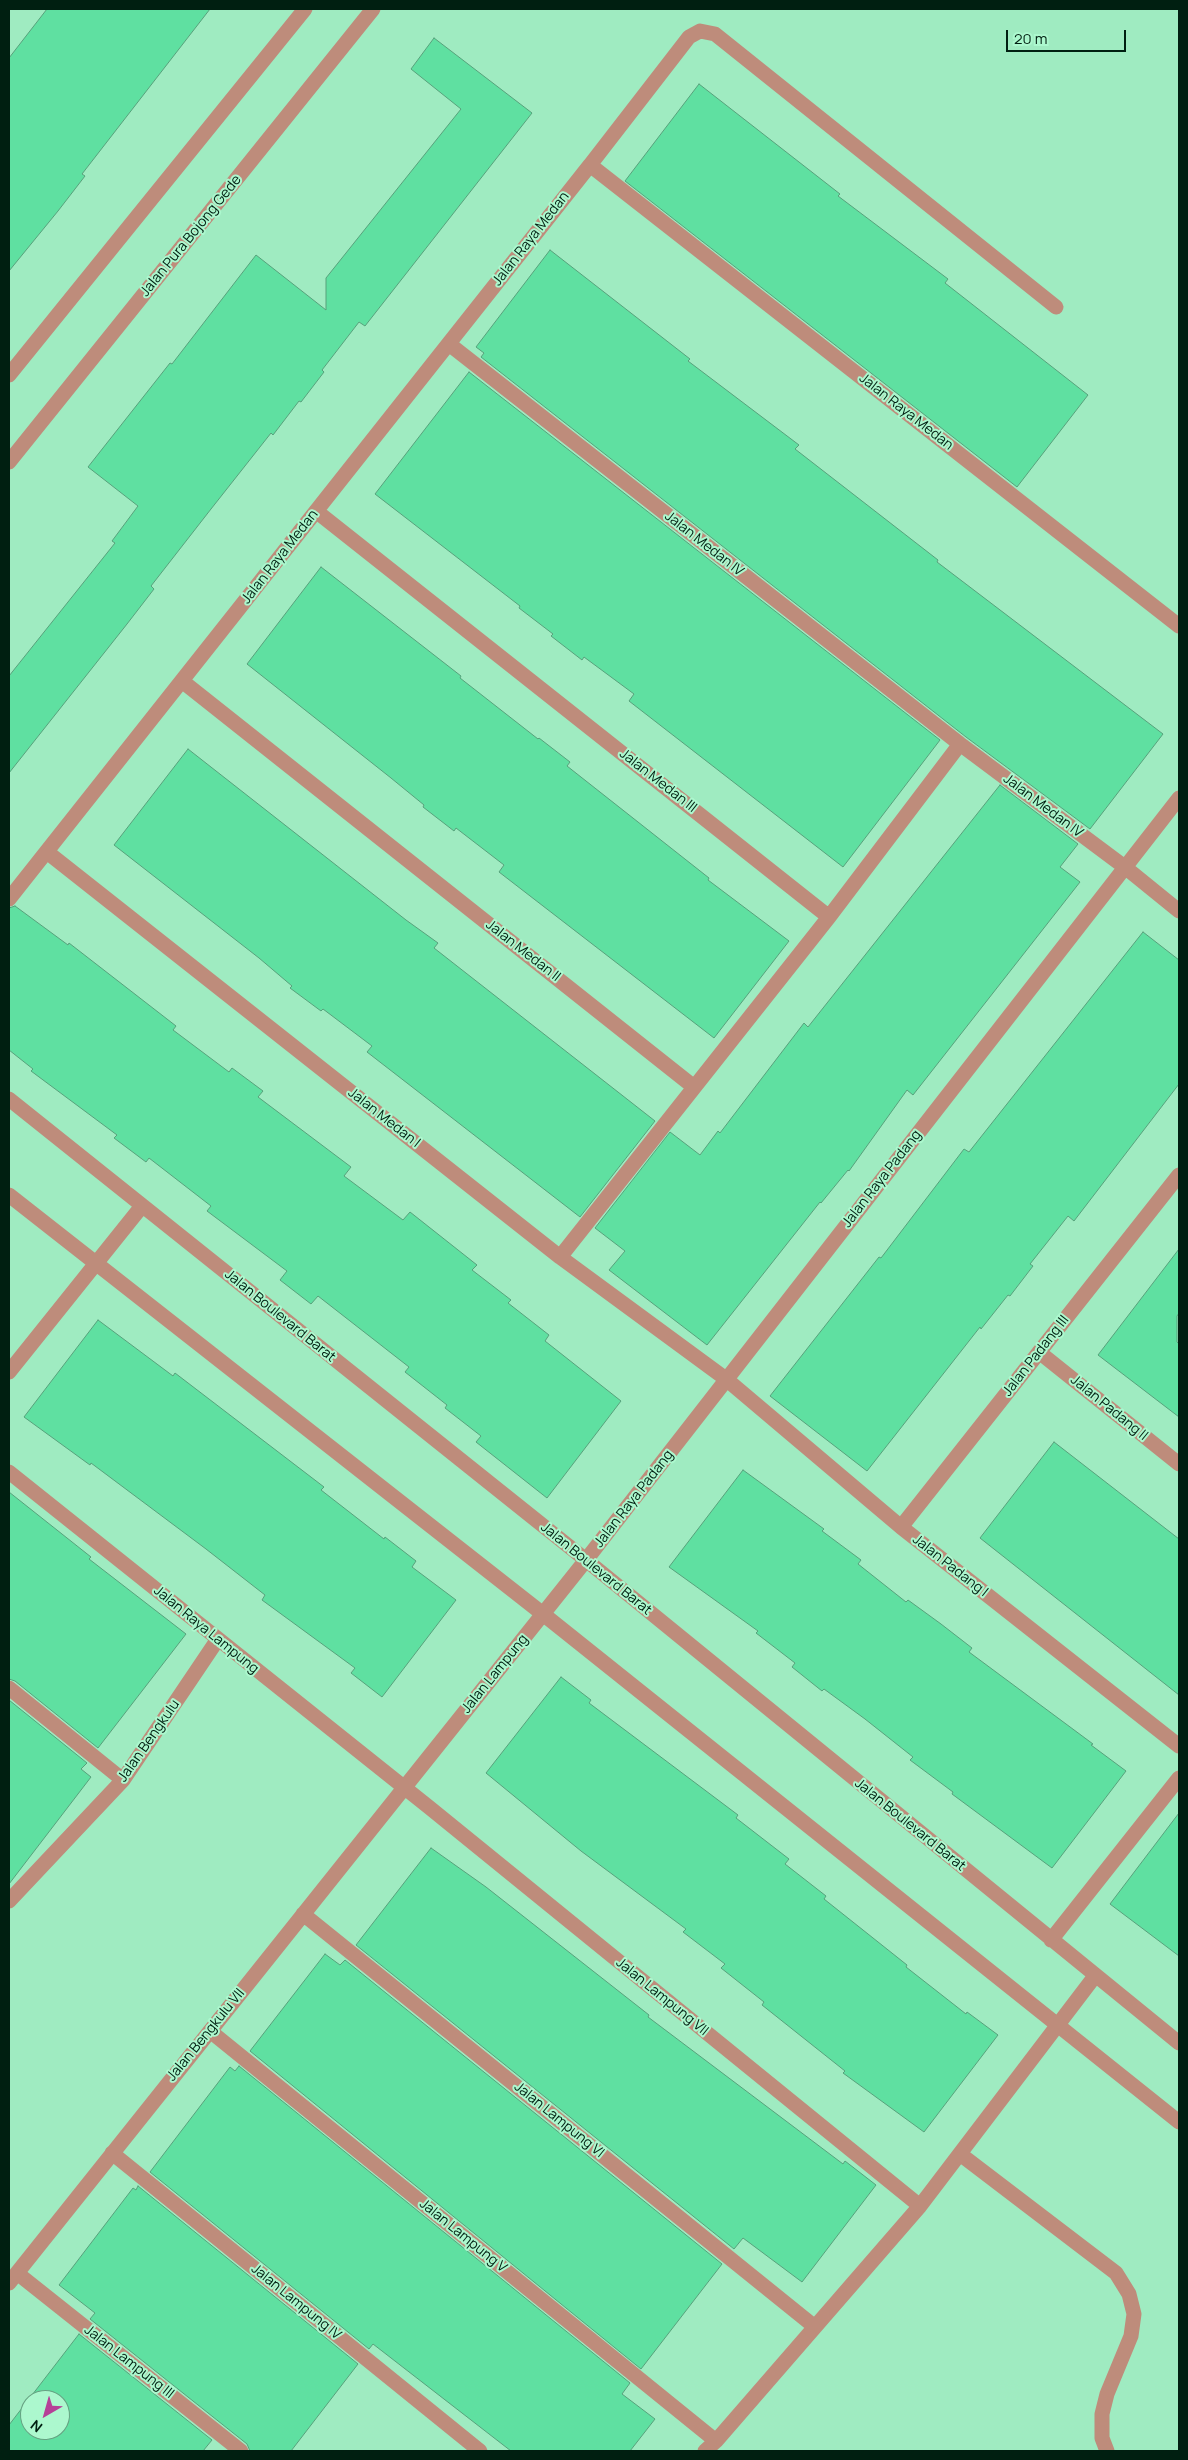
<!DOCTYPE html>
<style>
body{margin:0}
#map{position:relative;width:1188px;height:2460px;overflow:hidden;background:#9febc1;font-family:Manrope,sans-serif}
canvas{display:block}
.frame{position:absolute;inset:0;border:10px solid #001f11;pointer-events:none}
.north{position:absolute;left:20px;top:2390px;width:50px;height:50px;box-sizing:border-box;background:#acf8ce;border:1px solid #67a182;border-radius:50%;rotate:218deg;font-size:14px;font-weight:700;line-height:20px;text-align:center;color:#001f11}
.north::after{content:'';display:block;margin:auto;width:18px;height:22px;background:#b64097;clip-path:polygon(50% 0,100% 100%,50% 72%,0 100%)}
.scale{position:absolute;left:1006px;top:30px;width:120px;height:22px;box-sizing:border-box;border:2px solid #001f11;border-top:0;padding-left:6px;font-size:15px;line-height:18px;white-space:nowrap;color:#001f11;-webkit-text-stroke:4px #acf8ce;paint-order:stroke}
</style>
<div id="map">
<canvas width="1188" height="2460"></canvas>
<div class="frame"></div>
<div class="north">N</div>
<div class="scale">20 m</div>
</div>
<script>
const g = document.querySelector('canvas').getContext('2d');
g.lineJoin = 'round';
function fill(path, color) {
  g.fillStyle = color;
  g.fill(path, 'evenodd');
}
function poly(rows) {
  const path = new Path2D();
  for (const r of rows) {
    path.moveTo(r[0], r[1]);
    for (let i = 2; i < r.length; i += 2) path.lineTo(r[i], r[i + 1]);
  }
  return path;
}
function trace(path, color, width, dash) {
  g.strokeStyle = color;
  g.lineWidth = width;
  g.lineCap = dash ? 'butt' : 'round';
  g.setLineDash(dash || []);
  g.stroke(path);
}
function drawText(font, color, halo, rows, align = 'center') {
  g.font = font + ' Manrope,sans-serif';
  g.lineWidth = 4;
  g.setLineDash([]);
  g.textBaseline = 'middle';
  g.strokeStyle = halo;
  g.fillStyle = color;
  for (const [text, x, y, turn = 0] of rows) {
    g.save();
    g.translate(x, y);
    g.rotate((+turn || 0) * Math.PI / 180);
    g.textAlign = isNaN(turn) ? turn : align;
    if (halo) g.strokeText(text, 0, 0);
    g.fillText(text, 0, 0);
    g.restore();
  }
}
const building = poly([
 [47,9,210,9,82,174,85,176,58,211,9,271,9,58,47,9],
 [434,38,532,113,365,326,359,322,322,370,324,372,301,402,299,401,273,435,271,433,211,509,151,586,154,589,127,624,9,773,9,676,115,543,112,541,138,506,88,467,170,363,172,364,256,255,326,310,326,278,461,109,411,69,434,38],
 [699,84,840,194,838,196,948,279,945,283,1088,395,1017,487,625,181,699,84],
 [550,250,690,359,688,361,799,445,795,449,938,560,937,562,1163,734,1090,829,966,737,481,357,484,353,476,347,550,250],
 [469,372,940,740,843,867,629,701,634,694,584,657,582,660,551,636,553,634,519,608,520,606,375,494,469,372],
 [321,567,461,676,460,678,538,739,539,738,570,762,567,766,709,878,708,880,789,941,714,1038,499,872,504,865,456,828,454,831,423,807,424,805,391,778,247,664,321,567],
 [188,749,406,920,438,943,434,948,655,1121,580,1217,367,1052,372,1046,323,1009,321,1011,290,988,292,986,259,958,114,845,188,749],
 [1000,785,1078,844,1060,867,1080,882,913,1095,907,1090,849,1171,848,1170,821,1203,820,1202,707,1345,609,1270,625,1251,595,1228,670,1132,700,1155,718,1131,720,1133,804,1023,808,1027,1000,785],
 [15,906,68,945,69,943,176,1026,173,1030,229,1072,232,1068,263,1091,258,1097,351,1167,344,1176,403,1220,410,1212,477,1265,472,1270,511,1300,508,1303,549,1335,545,1341,621,1401,547,1498,476,1442,481,1436,445,1408,447,1405,405,1372,409,1367,318,1296,311,1304,280,1280,287,1271,207,1211,211,1206,149,1158,146,1162,114,1138,117,1135,31,1071,33,1069,9,1050,9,908,15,906],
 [1143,932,1179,960,1179,1084,1074,1221,1068,1216,1030,1264,1033,1266,1010,1296,1008,1295,981,1329,980,1327,867,1471,770,1396,879,1257,881,1258,964,1149,969,1152,1143,932],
 [1179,1249,1179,1313,1177,1316,1177,1342,1179,1344,1179,1417,1098,1355,1179,1249],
 [98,1320,173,1376,175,1373,324,1487,321,1490,384,1539,385,1537,416,1561,412,1567,456,1600,382,1697,351,1673,355,1668,262,1600,265,1595,206,1549,91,1463,90,1465,24,1417,98,1320],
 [1054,1442,1179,1539,1179,1695,980,1538,1054,1442],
 [743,1470,824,1529,822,1531,861,1560,858,1564,906,1602,908,1600,941,1624,972,1648,969,1652,1093,1744,1091,1745,1126,1771,1052,1868,952,1794,953,1792,910,1760,913,1757,865,1719,824,1689,822,1691,792,1667,795,1663,756,1633,758,1631,669,1567,743,1470],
 [9,1492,91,1557,89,1559,186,1634,98,1748,15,1681,9,1679,9,1492],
 [561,1677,591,1700,589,1703,738,1815,736,1818,789,1859,785,1864,826,1896,824,1899,907,1965,906,1967,966,2014,967,2012,998,2035,924,2132,843,2073,845,2071,762,2005,764,2002,721,1968,725,1964,683,1932,686,1929,581,1851,486,1773,561,1677],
 [9,1700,87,1763,81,1769,91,1777,9,1884,9,1700],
 [1179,1813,1179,1956,1110,1904,1179,1813],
 [431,1848,486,1887,649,2015,648,2017,843,2164,845,2161,876,2185,802,2282,743,2238,734,2249,356,1945,431,1848],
 [325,1954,340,1965,345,1960,722,2264,641,2369,250,2051,325,1954],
 [239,2066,630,2383,622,2394,655,2419,630,2451,511,2451,373,2344,369,2349,150,2172,230,2067,235,2071,239,2066],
 [138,2186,358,2364,291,2451,250,2451,247,2444,90,2319,95,2313,59,2285,133,2188,136,2190,138,2186],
 [79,2334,212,2440,203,2451,9,2451,9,2425,79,2334],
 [30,2400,60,2400,60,2430,30,2430,30,2400]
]);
fill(building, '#5fe0a1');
trace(building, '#57a17b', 1);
trace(poly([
 [590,165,689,37,700,31,715,34,1056,307],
 [449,344,960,744,1126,868,1179,911],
 [9,375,305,9],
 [9,462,373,9],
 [316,511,829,917],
 [182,681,694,1087],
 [47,852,560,1257,726,1379,901,1527,1179,1746],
 [9,899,590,165,1179,626],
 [9,1099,586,1560,1179,2043],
 [9,1195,543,1614,1179,2122],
 [560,1257,829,917,960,744],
 [1039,1352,1179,1464],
 [9,1372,142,1206],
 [9,1472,430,1808,920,2206],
 [901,1527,1179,1175],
 [9,1688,123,1780],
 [9,1901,123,1780,218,1639],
 [303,1914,815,2327],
 [1051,1940,1179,1778],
 [210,2031,716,2441],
 [112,2153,480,2451],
 [960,2154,1116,2273,1129,2294,1134,2314,1131,2336,1107,2394,1102,2414,1102,2438,1107,2451],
 [17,2273,241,2451],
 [9,2283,586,1560,1179,798],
 [705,2451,716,2441,920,2206,1095,1976]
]), '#be8c7b', 15);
drawText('14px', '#001f11', '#acf8ce', [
 ["Jalan Pura Bojong Gede",191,236,-51],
 ["Jalan Raya Medan",531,239,-52],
 ["Jalan Raya Medan",906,412,38],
 ["Jalan Medan IV",704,544,38],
 ["Jalan Raya Medan",280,557,-52],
 ["Jalan Medan III",658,781,38],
 ["Jalan Medan IV",1043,806,37],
 ["Jalan Medan II",523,951,38],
 ["Jalan Medan I",384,1118,38],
 ["Jalan Raya Padang",882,1179,-52],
 ["Jalan Boulevard Barat",280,1316,39],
 ["Jalan Padang III",1036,1356,-52],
 ["Jalan Padang II",1109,1408,39],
 ["Jalan Raya Padang",634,1499,-52],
 ["Jalan Padang I",950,1566,38],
 ["Jalan Boulevard Barat",596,1569,39],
 ["Jalan Raya Lampung",206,1630,39],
 ["Jalan Lampung",495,1674,-51],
 ["Jalan Bengkulu",149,1741,-55],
 ["Jalan Boulevard Barat",910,1825,39],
 ["Jalan Lampung VII",662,1997,39],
 ["Jalan Bengkulu VII",206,2035,-51],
 ["Jalan Lampung VI",559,2120,39],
 ["Jalan Lampung V",463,2236,39],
 ["Jalan Lampung IV",296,2302,39],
 ["Jalan Lampung III",129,2362,38]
]);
</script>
